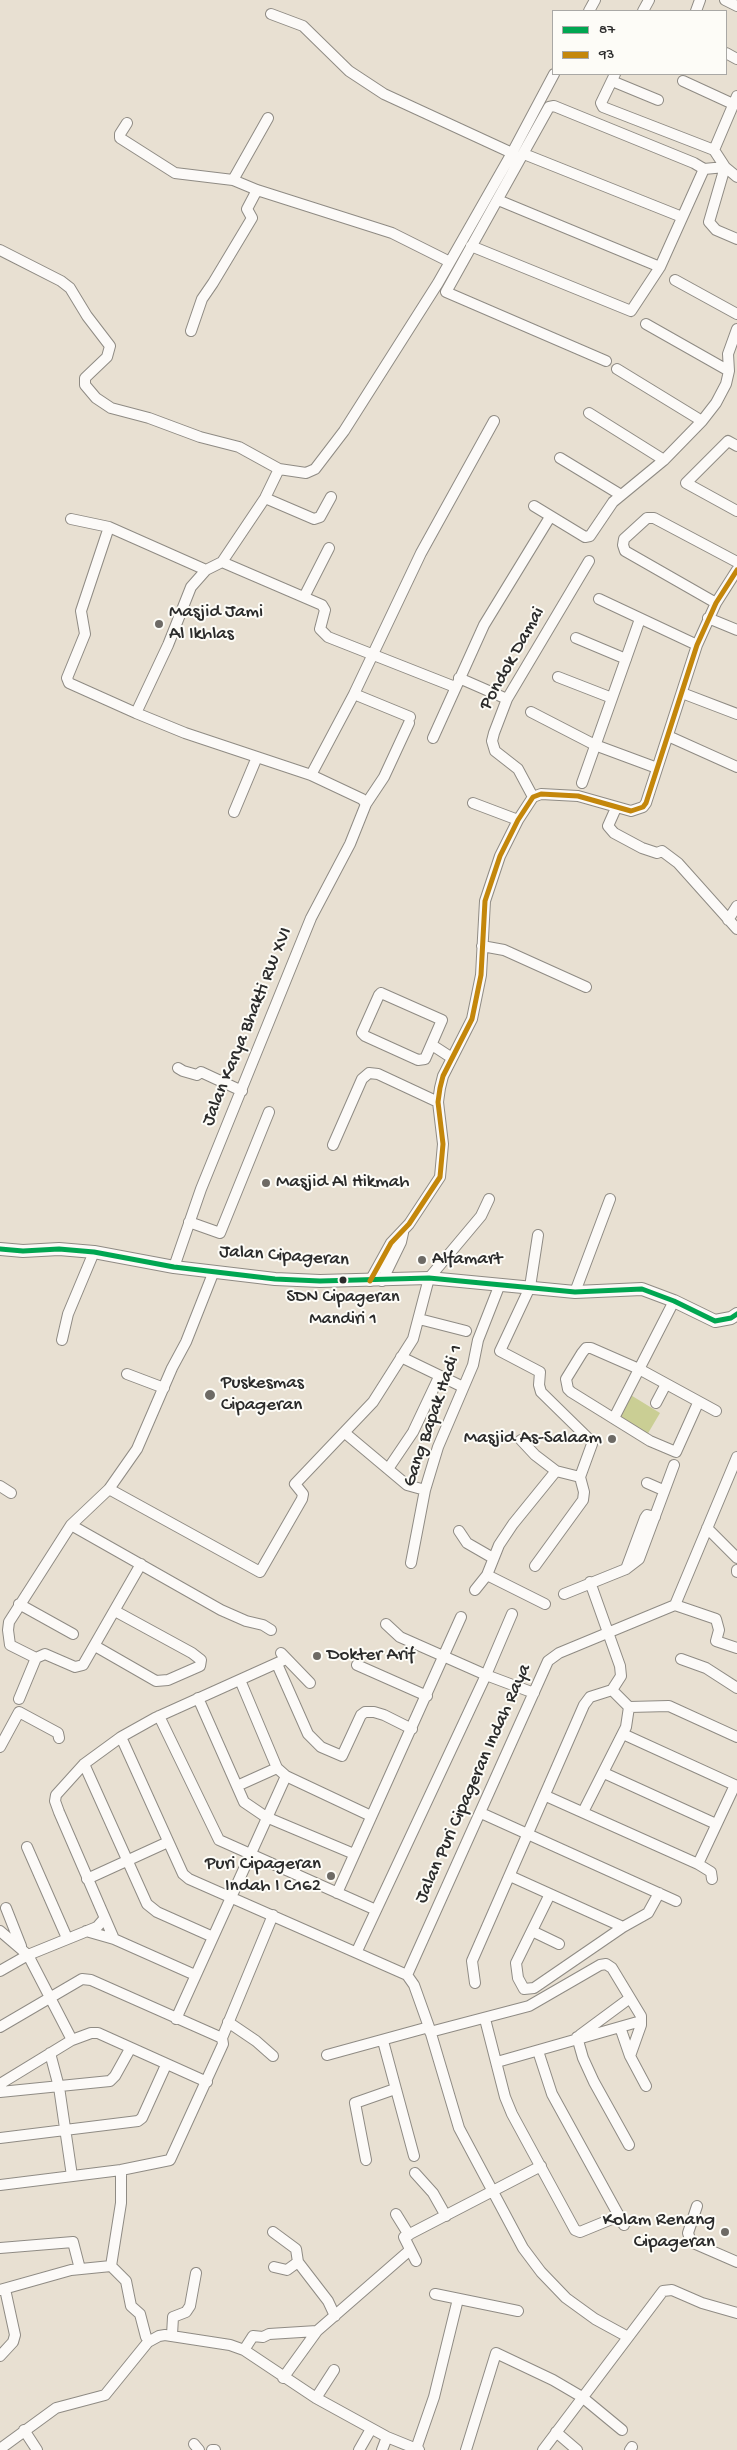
<!DOCTYPE html>
<style>
body{margin:0}
#map{position:relative;width:737px;height:2450px;overflow:hidden;background:#e8e0d2;font-family:"Gochi Hand",sans-serif}
canvas{display:block}
.legend{position:absolute;left:552px;top:10px;width:175px;height:65px;box-sizing:border-box;background:#fdfcf7;border:1px solid #a9a8a5;margin:0;padding:6px 9px;list-style:none;font-size:15px;color:#2b2b2b}
.legend li{display:flex;align-items:center;gap:10px;height:25px}
.legend b{width:25px;border:1px solid #a9a8a5}
</style>
<div id="map">
<canvas width="737" height="2450"></canvas>
<ul class="legend">
<li><b style="height:6px;background:#00a651"></b>87</li>
<li><b style="height:6px;background:#c4870b"></b>93</li>
</ul>
</div>
<script>
const g = document.querySelector('canvas').getContext('2d');
g.lineJoin = 'round';
function fill(path, color) {
  g.fillStyle = color;
  g.fill(path, 'evenodd');
}
function poly(rows) {
  const path = new Path2D();
  for (const r of rows) {
    path.moveTo(r[0], r[1]);
    for (let i = 2; i < r.length; i += 2) path.lineTo(r[i], r[i + 1]);
  }
  return path;
}
function trace(path, color, width, dash) {
  g.strokeStyle = color;
  g.lineWidth = width;
  g.lineCap = dash ? 'butt' : 'round';
  g.setLineDash(dash || []);
  g.stroke(path);
}
function drawText(font, color, halo, rows, align = 'center') {
  g.font = font + ' "Gochi Hand",sans-serif';
  g.lineWidth = 4;
  g.setLineDash([]);
  g.textBaseline = 'middle';
  g.strokeStyle = halo;
  g.fillStyle = color;
  for (const [text, x, y, turn = 0] of rows) {
    g.save();
    g.translate(x, y);
    g.rotate((+turn || 0) * Math.PI / 180);
    g.textAlign = isNaN(turn) ? turn : align;
    if (halo) g.strokeText(text, 0, 0);
    g.fillText(text, 0, 0);
    g.restore();
  }
}
fill(poly([
 [629,1394,660,1413,647,1435,618,1418]
]), '#cace94');
const minor = poly([
 [725,0,737,6],
 [589,11,595,0],
 [643,11,649,0],
 [696,11,700,0],
 [271,14,303,26,349,71,384,94,512,153],
 [726,53,737,59],
 [615,74,601,103,603,107,714,150,725,167,737,177],
 [612,81,658,100],
 [683,81,733,104],
 [127,123,120,134,120,138,175,173,233,180,257,190,392,233,450,262],
 [714,150,737,96],
 [524,154,682,217],
 [233,180,268,118],
 [498,200,660,267],
 [471,246,631,311,660,267,704,169],
 [0,250,61,281,70,288,87,316,110,346,107,357,85,378,85,385,96,398,111,408,149,418,200,437,239,447,279,469,306,473,315,469,344,431,438,283,512,153,554,74],
 [675,280,737,314],
 [646,324,729,371],
 [191,331,202,299,213,283,252,218,247,209,257,190],
 [606,361,446,292,549,107,554,106,694,163,704,169,725,167,709,222,716,230,737,239],
 [617,369,702,421],
 [589,413,664,460],
 [737,446,728,441,686,483,737,511],
 [560,458,621,495],
 [279,469,265,498,222,562,206,570,191,587,168,645,136,713,185,733,311,775,362,799,366,804],
 [265,498,314,519,320,517,331,497],
 [534,506,585,537,590,536,613,502,664,460,702,421,716,403,726,384,729,371,728,354,737,329],
 [71,519,109,527,206,570],
 [109,527,81,611,85,634,67,678,69,683,136,713],
 [222,562,322,605,325,610,320,629,328,637,455,687],
 [304,597,329,548],
 [599,599,697,645],
 [716,603,625,551,623,545,624,539,647,518,654,518,737,562],
 [708,618,737,630],
 [576,638,626,659],
 [558,677,612,698],
 [459,678,507,699],
 [682,693,737,714],
 [354,694,410,717],
 [531,712,595,745,657,768],
 [668,736,737,767],
 [433,738,484,625,550,517],
 [311,775,354,694,421,553,494,421],
 [582,783,640,619],
 [533,797,518,769,495,751,492,741,494,733,507,699,589,561],
 [473,803,518,820],
 [616,808,608,826,614,833,642,848,657,853,662,851,678,863,737,929],
 [234,812,257,757],
 [728,920,737,906],
 [482,946,504,950,586,987],
 [381,993,442,1020,425,1059,418,1060,365,1036,362,1033,379,995,381,993],
 [432,1045,452,1058],
 [178,1068,183,1071,197,1075,201,1072,242,1091],
 [333,1145,362,1079,369,1073,378,1074,438,1102],
 [189,1222,220,1233,269,1112],
 [174,1267,201,1189,311,918,350,844,366,804,384,777,409,723],
 [370,1281,391,1243,409,1224,440,1177,443,1144,438,1102,440,1088,443,1076,472,1019,481,975,485,901,500,856,518,820,533,797,541,794,578,796,631,811,643,807,646,803,697,645,716,603,737,570],
 [382,1281,401,1242,403,1233],
 [575,1292,610,1199],
 [419,1319,466,1331],
 [62,1340,68,1314,94,1252],
 [401,1357,459,1385],
 [127,1374,164,1388],
 [656,1403,666,1384],
 [698,1403,676,1452,650,1441,571,1392,568,1389,566,1379,582,1353,586,1348,591,1348,639,1369,716,1411],
 [614,1418,674,1301],
 [345,1433,407,1485,425,1490],
 [521,1440,535,1455,556,1471,580,1477],
 [388,1469,413,1432,439,1377],
 [647,1483,663,1490],
 [0,1486,11,1493],
 [109,1489,260,1572,302,1499,303,1494,295,1484,373,1402,413,1339,429,1278,481,1216,489,1199],
 [71,1525,221,1610,246,1621,263,1625,271,1630],
 [707,1528,737,1558],
 [459,1531,467,1543,493,1558],
 [411,1563,425,1490,438,1447,473,1365,478,1340,500,1284],
 [535,1566,583,1500,584,1492,580,1477,592,1444,591,1441,541,1392,539,1385,540,1372,500,1351,530,1287,538,1235],
 [626,1569,645,1518,647,1515,655,1517],
 [737,1570,737,1572],
 [487,1575,545,1604],
 [590,1582,620,1666,621,1676,612,1690],
 [475,1590,487,1575,499,1545,513,1524,556,1471],
 [564,1594,626,1569,639,1559,674,1465],
 [19,1604,73,1634],
 [675,1605,716,1619,719,1630,716,1641],
 [386,1624,400,1637,486,1675,534,1693],
 [716,1641,737,1648],
 [95,1646,156,1681,168,1680,200,1666,201,1660,192,1653,115,1611],
 [281,1653,310,1683],
 [36,1658,10,1645,8,1630,9,1622,71,1525,109,1489,137,1449,172,1368,186,1342,214,1271],
 [681,1659,706,1668,737,1688],
 [277,1664,308,1734,321,1747,342,1756,361,1715,365,1712,374,1712,384,1715,412,1729],
 [357,1665,427,1696],
 [240,1680,277,1768,286,1776,371,1816],
 [198,1698,244,1802,266,1817,354,1854],
 [19,1699,36,1658,45,1654,75,1667,83,1665,141,1564],
 [629,1707,669,1706,737,1737],
 [159,1716,219,1840,376,1910],
 [623,1734,737,1786],
 [121,1737,183,1874,189,1879,407,1975,414,1985,429,2027,459,2128,523,2248,541,2272,566,2298,595,2319,628,2337],
 [0,1747,19,1712,58,1733,59,1738],
 [84,1764,147,1904,157,1912,213,1937],
 [604,1773,716,1824],
 [237,1786,277,1768],
 [546,1796,698,1864,711,1872,712,1879],
 [481,1813,676,1901],
 [27,1847,67,1938],
 [698,1864,735,1785],
 [510,1876,623,1927],
 [87,1879,168,1842],
 [337,1893,461,1617],
 [550,1894,516,1963,518,1978,524,1989,534,1988,623,1927,648,1913,659,1893],
 [6,1908,21,1946],
 [0,1931,28,1955,72,2040],
 [86,1931,114,1939,195,1975],
 [532,1931,559,1944],
 [114,1939,59,1812,55,1801,56,1795,84,1764,121,1737,155,1718,286,1659],
 [357,1951,486,1675,512,1614],
 [0,1971,28,1955,97,1927,104,1919],
 [407,1975,548,1661,559,1653,675,1605,737,1457],
 [475,1983,472,1961,584,1705,590,1697,612,1690,629,1707,626,1727,583,1812],
 [176,2019,286,1776],
 [485,2019,505,2097,512,2114,575,2230,580,2232,619,2216],
 [228,2022,256,2041,273,2056],
 [0,2027,82,1979,91,1980,222,2038],
 [620,2027,630,2056,646,2086],
 [430,2032,529,2006,600,1965,606,1964,612,1968,641,2016,641,2025,630,2056],
 [580,2035,630,1998],
 [577,2037,583,2058,594,2082,629,2145],
 [383,2041,414,2156],
 [538,2051,552,2094,624,2225],
 [50,2053,59,2087,72,2176],
 [327,2055,429,2027],
 [497,2062,641,2021],
 [0,2084,72,2040,91,2033,98,2033,207,2082],
 [0,2092,110,2081,115,2076,130,2049],
 [0,2138,138,2121,142,2118,166,2065],
 [366,2160,355,2103,395,2089],
 [415,2173,433,2193,446,2216],
 [0,2185,121,2170,170,2160,223,2044,222,2038,273,1915],
 [697,2206,688,2233,691,2242,737,2262],
 [396,2214,409,2235],
 [273,2232,296,2249,298,2262,328,2301,335,2316],
 [0,2248,73,2242,80,2269],
 [416,2261,404,2237,541,2166],
 [111,2266,121,2203,121,2170],
 [274,2267,287,2270,298,2262],
 [0,2290,71,2270,111,2266,126,2281,131,2306,140,2314,146,2337],
 [435,2294,518,2311],
 [172,2335,173,2317,186,2312,190,2306,196,2273],
 [244,2350,253,2336,263,2337,269,2334,317,2331],
 [0,2356,13,2342,15,2335,5,2289],
 [283,2378,317,2331,410,2250],
 [316,2398,334,2370],
 [24,2430,37,2450],
 [556,2432,577,2450],
 [194,2444,199,2450],
 [0,2449,56,2408,105,2395,148,2342,159,2336,165,2335,230,2345,244,2350,316,2398,387,2437,419,2450],
 [416,2449,434,2397,458,2299],
 [212,2450,215,2450],
 [359,2450,371,2429],
 [382,2450,387,2437],
 [466,2450,496,2353,553,2380,582,2397,622,2430],
 [543,2450,663,2291,672,2290,702,2303,737,2313],
 [630,2450,632,2447]
]);
const tertiary = poly([
 [0,1249,23,1251,59,1249,94,1252,174,1267,275,1279,320,1281,429,1278,575,1292,642,1289,674,1301,715,1321,731,1318,737,1314]
]);
trace(minor, '#8f8b84', 12);
trace(tertiary, '#8f8b84', 14);
trace(minor, '#fcfaf8', 10);
trace(tertiary, '#fcfaf8', 12);
trace(poly([
 [0,1249,23,1251,59,1249,94,1252,174,1267,275,1279,320,1281,429,1278,575,1292,642,1289,674,1301,715,1321,731,1318,737,1314]
]), '#00a651', 5);
trace(poly([
 [370,1281,391,1243,409,1224,440,1177,443,1144,438,1102,440,1088,443,1076,472,1019,481,975,485,901,500,856,518,820,533,797,541,794,578,796,631,811,643,807,646,803,697,645,716,603,737,570]
]), '#c4870b', 5);
for (const [x, y, r, color] of [
 [159,624,5,"#6d6a65"],
 [266,1183,5,"#6d6a65"],
 [422,1260,5,"#6d6a65"],
 [343,1280,4.5,"#2b2b2b"],
 [210,1395,6,"#6d6a65"],
 [612,1439,5,"#6d6a65"],
 [317,1656,5,"#6d6a65"],
 [331,1876,5,"#6d6a65"],
 [725,2232,5,"#6d6a65"]
]) {
  const dot = new Path2D();
  dot.arc(x, y, r, 0, 2 * Math.PI);
  g.fillStyle = color;
  g.fill(dot);
  trace(dot, '#fdfcf7', 2);
}
drawText('18px', '#2b2b2b', '#fdfcf7', [
 ["SDN Cipageran",343,1298],
 ["Mandiri 1",343,1320]
]);
drawText('19px', '#2b2b2b', '#fdfcf7', [
 ["Masjid Jami",169,613],
 ["Al Ikhlas",169,635],
 ["Masjid Al Hikmah",276,1183],
 ["Alfamart",432,1260],
 ["Puskesmas",221,1384],
 ["Cipageran",221,1406],
 ["Masjid As-Salaam",602,1439,"right"],
 ["Dokter Arif",327,1656],
 ["Puri Cipageran",321,1865,"right"],
 ["Indah I C162",321,1887,"right"],
 ["Kolam Renang",715,2221,"right"],
 ["Cipageran",715,2243,"right"]
], 'left');
drawText('19px', '#2b2b2b', '#fdfcf7', [
 ["Pondok Damai",513,659,-61],
 ["Jalan Karya Bhakti RW XVI",248,1027,-68],
 ["Jalan Cipageran",284,1257,4],
 ["Gang Bapak Hadi 1",434,1416,-71],
 ["Jalan Puri Cipageran Indah Raya",474,1784,-66]
]);
</script>
